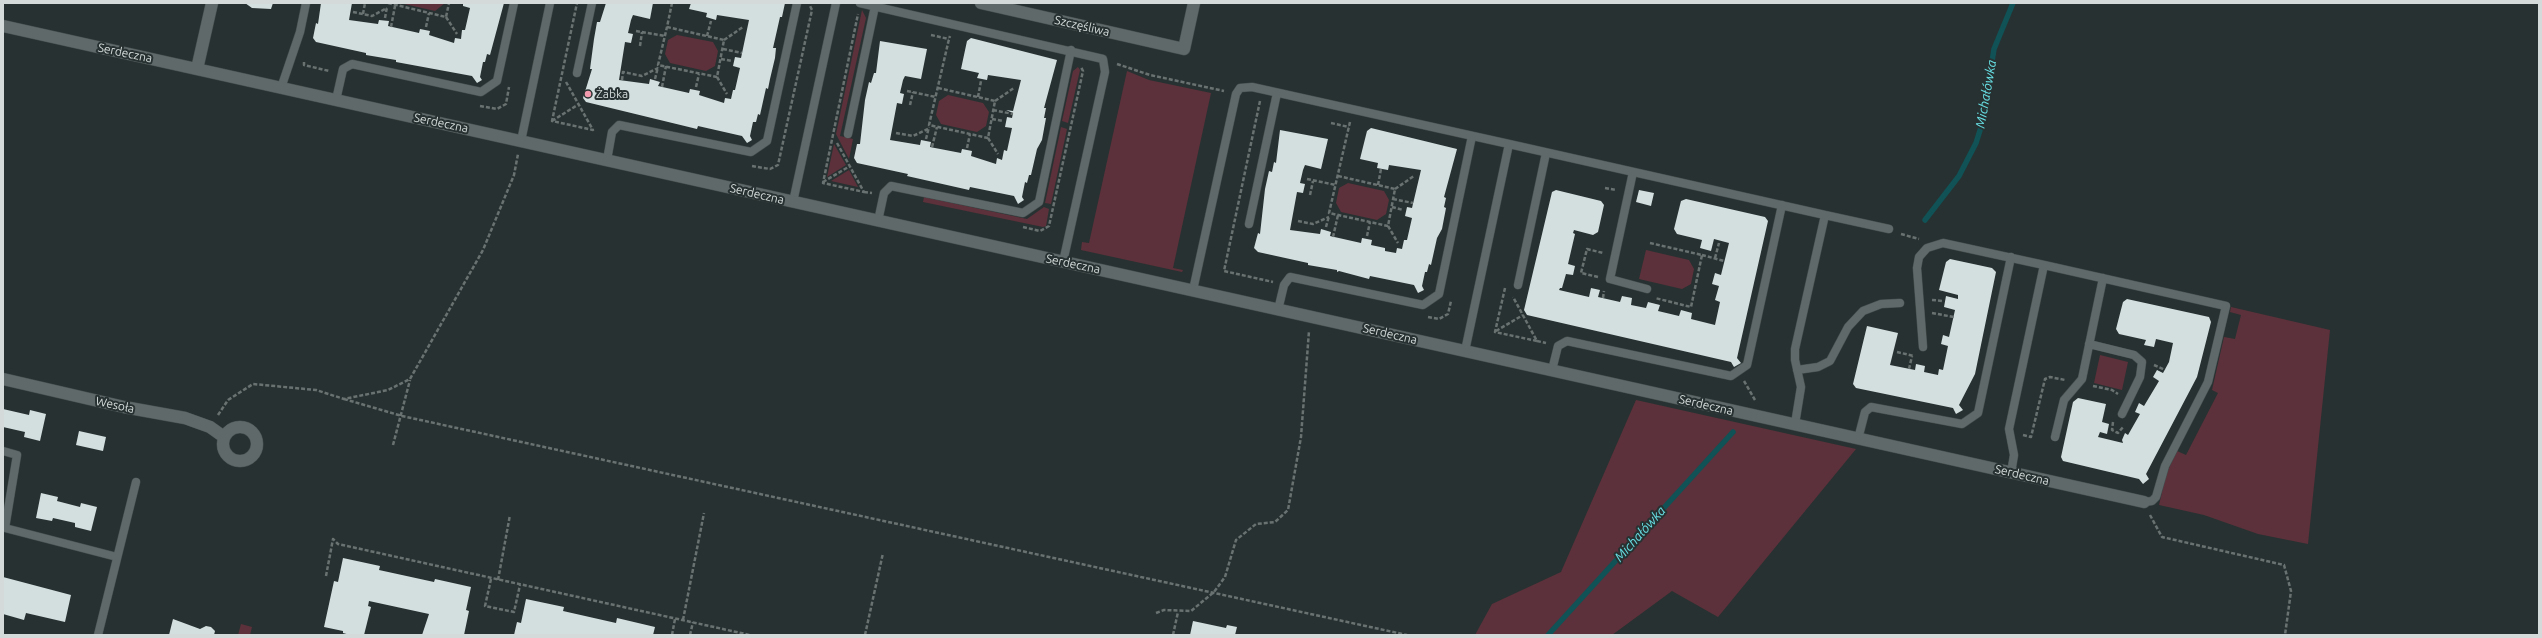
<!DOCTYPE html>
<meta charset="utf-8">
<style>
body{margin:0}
#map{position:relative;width:2542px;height:638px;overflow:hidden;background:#283131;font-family:Ubuntu,sans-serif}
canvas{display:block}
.frame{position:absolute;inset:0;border:4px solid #d4dada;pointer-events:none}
</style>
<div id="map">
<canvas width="2542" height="638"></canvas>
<div class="frame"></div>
</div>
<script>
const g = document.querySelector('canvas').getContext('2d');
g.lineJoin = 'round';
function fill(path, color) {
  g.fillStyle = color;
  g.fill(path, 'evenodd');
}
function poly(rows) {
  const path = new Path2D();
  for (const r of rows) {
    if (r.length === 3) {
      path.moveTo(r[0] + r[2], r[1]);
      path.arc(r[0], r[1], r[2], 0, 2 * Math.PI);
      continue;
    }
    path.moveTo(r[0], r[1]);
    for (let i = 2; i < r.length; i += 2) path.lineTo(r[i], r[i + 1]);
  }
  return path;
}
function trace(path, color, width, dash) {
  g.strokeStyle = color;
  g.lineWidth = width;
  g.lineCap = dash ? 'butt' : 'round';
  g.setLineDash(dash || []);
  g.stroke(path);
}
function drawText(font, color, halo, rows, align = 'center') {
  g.font = font + ' Ubuntu,sans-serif';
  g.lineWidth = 4;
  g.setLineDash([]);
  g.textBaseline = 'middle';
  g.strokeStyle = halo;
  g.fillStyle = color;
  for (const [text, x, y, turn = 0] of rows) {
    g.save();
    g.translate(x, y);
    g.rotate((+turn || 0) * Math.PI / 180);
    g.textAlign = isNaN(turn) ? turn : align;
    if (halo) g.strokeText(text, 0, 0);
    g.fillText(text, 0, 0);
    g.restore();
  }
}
fill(poly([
 [400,3,445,3,435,11],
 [862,10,866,18,840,136,853,139,849,159,836,134],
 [677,35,713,42,718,51,715,66,706,71,670,63,665,54,668,40],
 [1078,67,1080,70,1068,123,1062,121,1073,71],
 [1127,71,1149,80,1211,93,1173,268,1183,270,1182,272,1081,250,1082,242,1089,243],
 [948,95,983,103,989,112,986,126,977,132,941,124,936,115,939,101],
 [1061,127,1067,129,1051,204,1045,203],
 [834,144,846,165,827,177],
 [849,170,858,187,831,181],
 [1348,183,1384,191,1389,200,1386,214,1377,220,1341,212,1336,203,1339,188],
 [924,197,1027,219,1044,207,1049,209,1046,226,1043,227,923,202],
 [1646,250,1689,260,1694,269,1691,284,1682,289,1639,279],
 [2231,307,2330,330,2308,544,2258,534,2204,515,2159,505,2166,475,2172,461,2177,451,2186,455,2218,393,2212,390,2224,337,2235,339,2241,315,2230,312],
 [2100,355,2128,362,2122,390,2094,383],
 [1636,400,1856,449,1718,617,1672,591,1612,635,1475,635,1492,604,1561,572],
 [241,624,252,627,250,635,238,635]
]), '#5c313b');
trace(poly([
 [1925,220,1959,176,1976,143,1982,124,1994,49,2013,3],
 [1548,635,1733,432]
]), '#105255', 5.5);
fill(poly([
 [245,3,273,3,271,9,252,8],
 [321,3,352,3,349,20,378,24,379,20,389,21,388,26,419,33,420,29,430,31,429,35,454,43,455,38,461,39,462,30,465,30,470,8,463,6,463,3,504,3,490,55,487,54,485,62,483,62,480,77,482,80,477,83,472,76,396,62,396,60,366,55,366,53,316,42,313,38,316,23,318,24],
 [606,3,653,3,650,19,633,15,631,20,628,33,633,34,631,43,625,42,619,80,649,84,650,79,660,82,658,86,689,93,690,89,700,91,699,95,724,103,725,98,731,99,733,90,735,90,740,68,733,66,735,57,741,58,749,20,717,15,716,20,706,17,707,13,689,9,691,3,785,3,782,17,780,17,773,48,776,48,775,58,770,79,768,89,766,88,760,115,758,114,756,122,753,122,750,136,752,140,747,143,742,136,698,126,697,129,586,102,583,98,592,69,590,69,594,39,597,22,600,22],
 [971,38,1057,60,1044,108,1046,108,1044,118,1046,118,1042,140,1037,149,1031,175,1029,175,1027,183,1025,182,1022,197,1024,200,1018,204,1014,196,970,187,969,190,907,176,908,174,857,163,854,158,857,144,860,144,865,100,869,82,871,83,874,73,876,73,880,41,927,49,921,79,905,76,903,80,900,93,904,94,902,104,897,103,890,140,920,145,921,140,931,142,930,147,935,148,961,153,962,149,972,151,971,156,996,164,997,158,1002,160,1004,150,1007,151,1012,128,1005,127,1007,117,1012,118,1013,113,1006,110,1013,111,1021,80,988,75,987,80,977,78,979,73,961,69,967,41],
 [1371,128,1457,149,1444,197,1446,198,1444,207,1446,208,1442,229,1437,238,1431,265,1429,264,1427,272,1425,272,1422,286,1424,290,1418,293,1414,285,1370,276,1369,279,1339,271,1337,272,1337,270,1308,265,1308,263,1258,252,1254,248,1258,233,1260,234,1265,189,1269,171,1272,172,1274,162,1276,163,1280,130,1328,139,1321,169,1305,165,1303,170,1300,183,1305,184,1303,193,1297,192,1290,230,1320,234,1321,229,1331,232,1330,236,1361,243,1362,238,1372,240,1371,245,1385,248,1385,251,1396,253,1397,248,1402,249,1404,240,1407,240,1412,218,1405,216,1407,207,1412,208,1421,170,1389,165,1388,170,1377,168,1378,163,1360,159,1367,131],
 [1556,190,1601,201,1604,205,1598,232,1593,235,1574,230,1573,233,1575,234,1568,264,1575,266,1573,275,1566,274,1562,288,1560,288,1559,290,1589,297,1591,288,1600,290,1598,297,1620,302,1622,296,1632,298,1631,305,1646,308,1648,302,1660,305,1658,311,1679,316,1681,310,1692,313,1691,319,1715,325,1720,302,1715,300,1719,286,1712,284,1715,273,1721,275,1729,243,1714,239,1711,251,1700,248,1702,240,1677,234,1674,229,1681,201,1686,199,1765,217,1768,221,1737,358,1741,363,1734,367,1731,362,1527,315,1524,310,1552,192],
 [1639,190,1654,193,1651,206,1636,202],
 [1950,259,1992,268,1996,272,1975,374,1959,405,1963,410,1956,414,1953,408,1856,388,1853,384,1867,326,1898,333,1890,365,1915,370,1916,364,1925,366,1924,372,1938,375,1939,369,1943,370,1948,346,1941,344,1943,335,1949,337,1955,310,1944,307,1946,296,1958,299,1958,295,1939,290,1946,262],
 [2127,299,2209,317,2211,322,2197,377,2146,474,2149,479,2143,484,2139,479,2063,461,2061,457,2073,402,2078,398,2106,404,2102,422,2109,424,2107,434,2100,432,2098,437,2123,443,2122,440,2125,433,2128,435,2140,414,2135,412,2139,403,2144,406,2159,381,2153,377,2157,370,2163,373,2169,362,2173,343,2156,339,2154,347,2144,345,2146,340,2119,334,2116,329,2123,302],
 [3,409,29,415,30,410,46,414,40,441,24,437,25,432,3,427],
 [79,431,106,437,103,451,76,445],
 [41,493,58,497,57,501,80,507,81,503,97,507,91,531,75,527,75,523,53,518,52,521,36,518],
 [343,558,380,566,379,570,434,582,435,579,471,587,466,610,469,611,464,635,422,635,429,614,369,601,368,606,371,607,364,635,350,635,343,633,343,631,324,627,334,581,338,582],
 [3,577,71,595,65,622,26,613,24,620,3,614],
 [526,599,564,607,563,611,616,623,617,618,655,627,653,635,514,635,517,622,521,623],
 [173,619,200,629,206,626,211,627,215,631,214,635,169,635],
 [1193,621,1226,628,1227,625,1237,627,1235,635,1190,635]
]), '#d3dfdf');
const lane = poly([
 [860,3,1103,59,1105,72,1063,262],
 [577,73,592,3],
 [281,88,300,32,306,3],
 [336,100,343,69,352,64,481,92,497,81,514,3],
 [848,134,875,6],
 [521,141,550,3],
 [607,160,612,132,619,125,751,152,767,141,797,3],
 [1633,172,1610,279,1647,289],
 [793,202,836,3],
 [1825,215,1889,229],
 [878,221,884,193,891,186,1023,213,1039,202,1071,50],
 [1249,224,1277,93],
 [2044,265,2226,306,2208,382,2165,466,2156,497,2152,501,2144,502],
 [1518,285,1546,153],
 [1193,290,1236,94,1240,88,1252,87,1509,144],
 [1278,310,1284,285,1290,277,1423,305,1439,294,1472,136],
 [2089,344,2134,355,2142,362,2140,377,2122,414],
 [1923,347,1917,268,1919,257,1927,248,1943,243,2044,265,2009,429,2014,455,2011,473],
 [1465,351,1509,144,1825,215,1795,349,1795,360,1801,387,1795,424],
 [1552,370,1558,346,1567,341,1731,376,1747,365,1782,205],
 [1797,370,1818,367,1830,361,1848,327,1863,311,1881,304,1900,303],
 [2055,437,2064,400,2082,379,2103,278],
 [1858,439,1865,412,1871,407,1962,424,1978,413,2011,257],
 [3,451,17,455,5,528,117,557],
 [98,635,136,482]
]);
const street = poly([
 [981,3,1184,49,1194,3],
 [3,26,2144,502],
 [197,69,212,3],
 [3,379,124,407,185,418,210,427,224,437],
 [240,444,17]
]);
trace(lane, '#474f4f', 9);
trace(street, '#474f4f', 13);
trace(poly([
 [388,3,446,17,449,3],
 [353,12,372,16,387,8],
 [363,14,365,3],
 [446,17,457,34],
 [385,18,387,7],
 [391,27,395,6],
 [426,27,429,13],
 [667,27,724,40,717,77,658,65,667,27,672,3],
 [636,31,665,36],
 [931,35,949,39],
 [707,36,711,21],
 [724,40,743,27],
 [640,46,642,32],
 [723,49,742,53],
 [721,59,732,61],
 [304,62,304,65,329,71],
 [1117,64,1150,75,1224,91],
 [717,77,727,94],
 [655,79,658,67],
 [622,80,623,72,642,76,658,68],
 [566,82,593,130,552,121,577,3],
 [662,87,666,66],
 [696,87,699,74],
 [938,88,995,101,988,138,929,125,949,39,950,36],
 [907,91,936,97],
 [978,97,981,81],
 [995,101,1014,88],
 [1260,101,1224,271,1273,282],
 [910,105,913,92],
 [480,106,497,109,506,104,509,87],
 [993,110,1013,114],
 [992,119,1003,121],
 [552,121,579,104],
 [1331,123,1349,127],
 [896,133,913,136,928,129],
 [988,138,998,154],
 [926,139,929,127],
 [837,143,864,192,823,183,858,14],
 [932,147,937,127],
 [967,148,970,134],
 [752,166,770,169,778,165,812,10,810,6],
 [1338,176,1395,189,1388,226,1329,213,1350,122],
 [1307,179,1336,185],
 [823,182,850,166],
 [1378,185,1381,169],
 [1605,188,1616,190],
 [1395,189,1414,176],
 [864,192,872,193],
 [1310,195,1313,181],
 [1393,199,1413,203],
 [1392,207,1403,210],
 [1298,221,1313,224,1329,217],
 [1388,226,1398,243],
 [1023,227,1040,231,1049,226,1083,71,1081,67],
 [1326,227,1329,216],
 [1901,234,1919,239],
 [1367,236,1370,222],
 [1333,237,1338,215],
 [1650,243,1702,255,1691,307,1655,298],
 [1702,255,1724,261],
 [1715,258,1719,243],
 [1598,277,1581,273,1587,249,1603,253],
 [1505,288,1495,332,1537,341,1513,297],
 [1603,298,1604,291],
 [1932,300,1943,301],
 [1932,313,1954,317],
 [1428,317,1439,319,1448,314,1451,301],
 [1496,331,1523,315],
 [1537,341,1546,343],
 [1897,352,1914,356],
 [2154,365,2165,370],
 [1909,369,1912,356],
 [1744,381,1755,400],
 [2093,386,2112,390,2118,394],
 [344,399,402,416,1407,635],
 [218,415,228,400,253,384,316,390,344,399,388,390,410,379,483,250,514,175,518,154],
 [2113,422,2112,430,2118,433,2124,426],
 [2023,435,2031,437,2045,379,2050,377,2065,380],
 [393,445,410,380],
 [2150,515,2162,537,2284,565,2291,591,2285,635],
 [326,576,333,539,338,544,750,635],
 [491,579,485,606,514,612,520,585],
 [498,580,510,515],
 [1156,613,1164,610,1191,611,1214,592,1225,577,1236,540,1256,524,1275,522,1288,510,1301,437,1309,331],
 [683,620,704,513],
 [672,635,675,619],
 [690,635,693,622],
 [865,635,883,553],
 [1173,635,1178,612]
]), '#697171', 2.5, [4, 2]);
trace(lane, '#5f6969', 8);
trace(street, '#5f6969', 12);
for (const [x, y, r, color] of [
 [588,94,4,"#f29aad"]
]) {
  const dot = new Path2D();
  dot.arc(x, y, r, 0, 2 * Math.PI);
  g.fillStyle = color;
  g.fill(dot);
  trace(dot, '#283131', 1.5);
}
drawText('12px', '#d4dada', '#283131', [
 ["Szczęśliwa",1082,26,13],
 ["Serdeczna",125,53,12],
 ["Serdeczna",441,123,12],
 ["Serdeczna",757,194,13],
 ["Serdeczna",1073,264,12],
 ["Serdeczna",1390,334,13],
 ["Wesoła",115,405,12],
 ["Serdeczna",1706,405,13],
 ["Serdeczna",2022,475,13]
]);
drawText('12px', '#d4dada', '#283131', [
 ["Żabka",596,94]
], 'left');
drawText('italic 13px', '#67e0e5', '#283131', [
 ["Michałówka",1986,94,-80],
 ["Michałówka",1640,534,-48]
]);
</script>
